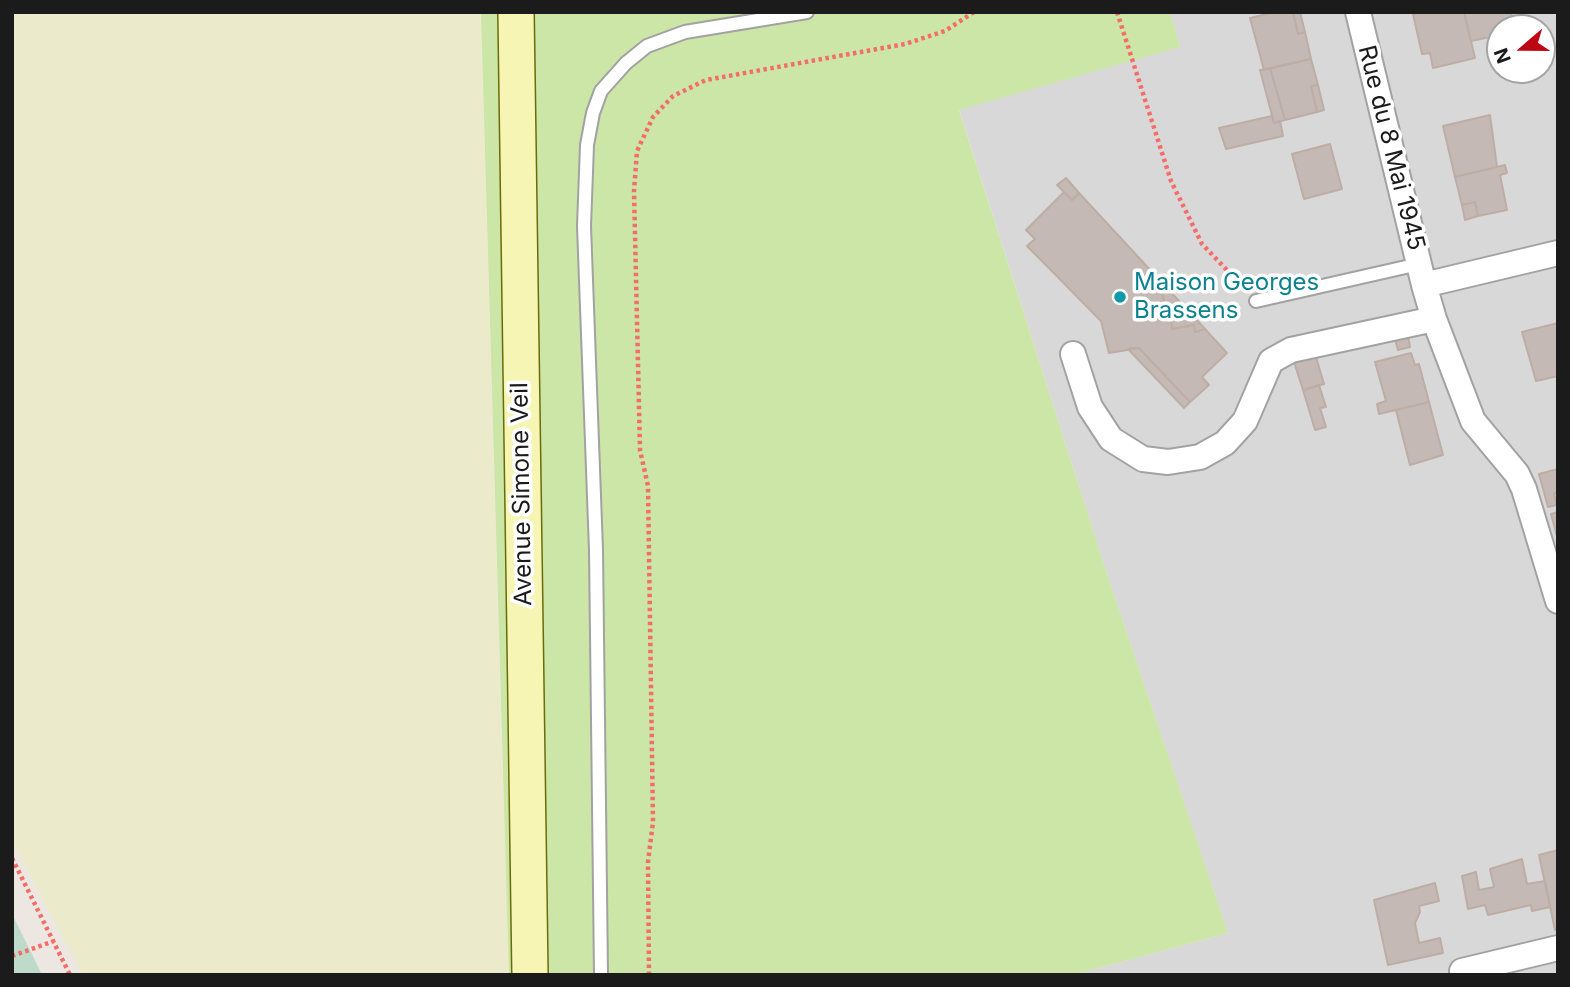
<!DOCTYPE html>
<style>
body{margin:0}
#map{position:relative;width:1570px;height:987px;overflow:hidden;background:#ece7e0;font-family:Inter,sans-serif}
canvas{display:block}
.frame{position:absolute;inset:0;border:14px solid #1b1b1b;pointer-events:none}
.north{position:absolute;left:1486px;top:14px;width:70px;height:70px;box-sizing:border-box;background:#fff;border:2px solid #a4a4a4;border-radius:50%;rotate:250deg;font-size:19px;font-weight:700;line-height:28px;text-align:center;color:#1b1b1b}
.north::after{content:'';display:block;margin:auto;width:24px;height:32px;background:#bf0615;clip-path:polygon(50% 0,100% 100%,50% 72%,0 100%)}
</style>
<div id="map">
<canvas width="1570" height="987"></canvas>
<div class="frame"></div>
<div class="north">N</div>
</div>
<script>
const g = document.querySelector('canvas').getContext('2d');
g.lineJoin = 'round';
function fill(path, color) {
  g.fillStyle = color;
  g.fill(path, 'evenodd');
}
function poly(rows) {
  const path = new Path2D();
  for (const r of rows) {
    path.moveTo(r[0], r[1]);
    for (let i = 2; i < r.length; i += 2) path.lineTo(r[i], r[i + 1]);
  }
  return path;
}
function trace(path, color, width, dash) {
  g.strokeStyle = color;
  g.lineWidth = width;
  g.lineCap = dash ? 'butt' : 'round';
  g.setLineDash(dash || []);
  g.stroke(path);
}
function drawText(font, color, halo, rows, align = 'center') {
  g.font = font + ' Inter,sans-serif';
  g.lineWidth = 7;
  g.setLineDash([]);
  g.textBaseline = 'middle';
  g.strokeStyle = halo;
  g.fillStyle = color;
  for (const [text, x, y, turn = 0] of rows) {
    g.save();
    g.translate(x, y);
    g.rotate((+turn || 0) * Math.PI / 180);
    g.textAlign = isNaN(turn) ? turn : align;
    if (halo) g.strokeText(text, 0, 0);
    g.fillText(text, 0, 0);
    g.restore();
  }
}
fill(poly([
 [1170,12,1558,12,1558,975,1073,975,1228,933,1107,574,959,109,1180,47],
 [1500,28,1542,28,1542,70,1500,70]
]), '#d9d8d8');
fill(poly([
 [12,12,481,12,509,975,83,975,12,841]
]), '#ebebcc');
fill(poly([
 [481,12,1170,12,1180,47,959,110,1107,574,1228,933,1073,975,509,975]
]), '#cbe6a7');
fill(poly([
 [12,914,31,952,42,975,12,975]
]), '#bedacb');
const building = poly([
 [1276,12,1293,12,1298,34,1305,32,1311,59,1264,70,1250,18,1276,12],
 [1293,12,1300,12,1305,32,1298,34,1293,12],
 [1423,12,1464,12,1475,58,1433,68,1430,53,1422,54,1413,14,1423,12],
 [1464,12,1511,12,1514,28,1500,28,1500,35,1471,41,1464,12],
 [1311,59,1318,85,1311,86,1317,112,1285,120,1270,68,1311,59],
 [1270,68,1285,120,1274,123,1260,70,1270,68],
 [1318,85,1324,110,1317,112,1311,86,1318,85],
 [1490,115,1497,167,1455,177,1443,126,1490,115],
 [1272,116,1274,123,1280,121,1283,136,1226,149,1219,128,1272,116],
 [1330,144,1342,189,1304,199,1292,154,1330,144],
 [1505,165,1507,173,1500,175,1507,210,1478,216,1475,202,1462,205,1455,177,1505,165],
 [1066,178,1079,193,1072,200,1057,185,1066,178],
 [1064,192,1072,200,1079,193,1166,287,1160,288,1166,307,1169,306,1172,329,1194,325,1195,332,1205,329,1227,353,1202,377,1209,385,1190,402,1139,348,1109,353,1101,321,1027,246,1035,239,1026,230,1064,192],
 [1475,202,1478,216,1465,220,1462,205,1475,202],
 [1166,287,1205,329,1195,332,1194,325,1172,329,1169,306,1166,307,1160,288,1166,287],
 [1558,323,1558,376,1536,381,1522,332,1558,323],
 [1408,336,1410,347,1398,350,1395,339,1408,336],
 [1131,348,1139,348,1190,402,1184,408,1128,349,1131,348],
 [1411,353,1415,365,1419,364,1429,402,1379,414,1377,404,1386,401,1375,362,1411,353],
 [1316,357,1324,384,1303,390,1294,362,1316,357],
 [1319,385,1326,407,1320,408,1326,427,1315,430,1303,390,1319,385],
 [1429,402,1443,455,1410,465,1396,410,1429,402],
 [1558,469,1558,492,1554,494,1557,505,1548,507,1539,474,1558,469],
 [1558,512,1558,540,1551,514,1558,512],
 [1558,850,1558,929,1555,930,1539,855,1558,850],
 [1522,859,1527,884,1545,881,1550,907,1532,911,1531,905,1488,915,1485,905,1468,909,1462,876,1476,872,1479,890,1494,887,1490,869,1522,859],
 [1435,883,1439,901,1419,906,1420,912,1415,923,1419,943,1440,938,1443,953,1388,965,1374,900,1435,883]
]);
fill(building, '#c4b9b4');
trace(building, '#bdada4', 2);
const lane = poly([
 [1256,301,1419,264],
 [601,975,596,550,584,226,587,145,593,113,601,91,626,63,647,46,685,32,807,12]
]);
const street = poly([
 [1358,12,1424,285],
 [1434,319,1473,421,1517,474,1524,489,1558,601],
 [1073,354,1090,407,1111,439,1143,459,1168,462,1200,457,1225,443,1245,421,1271,361,1291,350,1434,319,1424,285,1558,253],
 [1462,971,1558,948]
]);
const secondary = poly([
 [516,12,530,975]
]);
trace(lane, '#a2a2a2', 16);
trace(street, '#a2a2a2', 28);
trace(secondary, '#696c08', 38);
trace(poly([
 [1117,12,1171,181,1202,244,1243,287],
 [12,858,70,975],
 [12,956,54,941],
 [649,975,648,862,653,822,648,486,640,450,634,191,637,151,653,117,673,96,706,80,905,44,945,31,974,12]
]), '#f56d69', 4.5, [3.5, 3.5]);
trace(lane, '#fff', 12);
trace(street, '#fff', 24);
trace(secondary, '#f7f5b4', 35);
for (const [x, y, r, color] of [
 [1120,297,7,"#0f9aa8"]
]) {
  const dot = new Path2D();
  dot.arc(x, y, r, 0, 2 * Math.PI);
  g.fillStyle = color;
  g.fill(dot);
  trace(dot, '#fff', 2.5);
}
drawText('24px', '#1b1b1b', '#fff', [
 ["Rue du 8 Mai 1945",1391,148,76],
 ["Avenue Simone Veil",522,494,-91]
]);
drawText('24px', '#0d838f', '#fff', [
 ["Maison Georges",1134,283],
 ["Brassens",1134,311]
], 'left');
</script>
